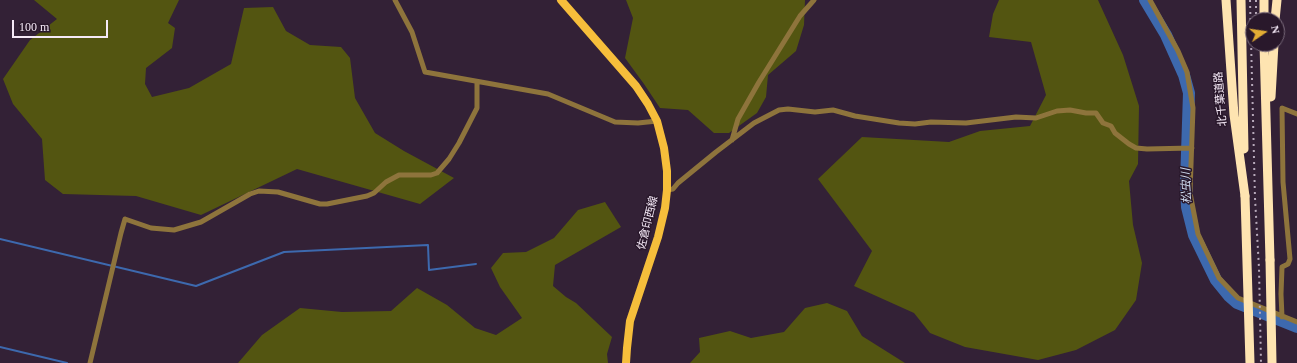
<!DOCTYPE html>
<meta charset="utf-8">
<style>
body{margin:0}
#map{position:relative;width:1297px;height:363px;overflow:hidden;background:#332136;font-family:"Times New Roman",serif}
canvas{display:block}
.north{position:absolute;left:1245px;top:12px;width:40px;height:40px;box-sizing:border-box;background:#29182b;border:1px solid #7b6c7d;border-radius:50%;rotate:77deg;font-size:11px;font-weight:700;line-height:16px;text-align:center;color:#f5e9f7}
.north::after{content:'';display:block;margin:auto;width:14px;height:18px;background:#e3ae34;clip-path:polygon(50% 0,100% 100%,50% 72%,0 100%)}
.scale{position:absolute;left:12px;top:20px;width:96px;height:18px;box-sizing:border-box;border:2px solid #f5e9f7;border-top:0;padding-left:5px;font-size:12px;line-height:14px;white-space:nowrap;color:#f5e9f7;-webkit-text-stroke:3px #29182b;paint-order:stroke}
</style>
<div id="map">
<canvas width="1297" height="363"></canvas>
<div class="north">N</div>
<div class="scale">100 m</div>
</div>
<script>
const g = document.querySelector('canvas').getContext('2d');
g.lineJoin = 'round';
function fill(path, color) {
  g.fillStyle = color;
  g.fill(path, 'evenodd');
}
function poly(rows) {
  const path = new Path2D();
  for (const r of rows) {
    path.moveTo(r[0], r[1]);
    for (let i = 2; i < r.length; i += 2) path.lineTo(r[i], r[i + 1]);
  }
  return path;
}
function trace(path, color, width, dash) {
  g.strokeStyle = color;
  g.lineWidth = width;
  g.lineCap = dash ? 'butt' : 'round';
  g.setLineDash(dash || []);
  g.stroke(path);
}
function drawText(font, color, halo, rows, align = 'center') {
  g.font = font + ' "Times New Roman","Noto Sans JP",serif';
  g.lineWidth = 3;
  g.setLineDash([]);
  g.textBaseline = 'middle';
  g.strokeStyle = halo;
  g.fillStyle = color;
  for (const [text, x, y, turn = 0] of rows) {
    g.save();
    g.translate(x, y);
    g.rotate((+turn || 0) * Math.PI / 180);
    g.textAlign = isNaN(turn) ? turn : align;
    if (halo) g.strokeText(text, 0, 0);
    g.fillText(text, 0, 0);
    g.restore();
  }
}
fill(poly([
 [34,0,179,0,168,23,175,28,172,48,146,68,145,84,152,97,189,88,231,64,244,8,273,7,286,31,310,45,341,47,350,58,355,98,375,133,404,151,454,178,420,204,297,169,201,215,136,196,63,194,45,180,42,139,13,104,3,79,30,40,57,19],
 [626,0,805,0,804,25,796,51,768,75,766,97,757,113,729,133,714,133,688,110,660,108,644,84,625,58,633,18],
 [999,0,1098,0,1123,55,1139,106,1138,164,1129,181,1133,225,1142,263,1136,300,1115,330,1076,350,1038,360,965,347,930,333,914,313,854,286,872,251,818,179,862,137,949,142,980,131,1030,126,1046,95,1031,42,989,37,993,14],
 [605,202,621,227,555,265,553,286,566,297,576,303,612,337,607,354,608,363,238,363,262,335,300,308,342,312,391,311,417,288,447,305,475,328,496,335,522,318,500,287,491,268,503,253,526,252,554,238,578,210],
 [827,303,847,311,862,336,905,363,690,363,700,352,699,338,730,331,751,338,784,332,805,308]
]), '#535511');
trace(poly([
 [0,239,196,286,284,252,428,245,429,270,476,264],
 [0,347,67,363]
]), '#3d69ae', 2);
trace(poly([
 [1145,0,1166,35,1184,75,1189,93,1186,183,1187,207,1194,235,1216,280,1229,296,1237,303,1297,327]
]), '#3d69ae', 12);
trace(poly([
 [395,0,412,32,425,72,548,94,615,122,638,123,657,121],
 [1150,0,1178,51,1187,72,1193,108,1190,193,1198,234,1219,278,1238,298,1297,322],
 [732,140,738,119,759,82,800,16,814,0],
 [667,190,673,189,678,183,716,152,754,123,779,110,788,109,815,112,833,110,855,116,899,123,915,124,931,122,966,123,1016,117,1036,118,1057,111,1070,110,1086,113,1096,113,1103,123,1111,126,1115,133,1129,144,1136,148,1147,149,1192,148],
 [1282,317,1281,294,1282,267,1288,264,1290,259,1283,182,1282,108,1297,114],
 [90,363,121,233,125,219,151,228,174,230,201,222,250,194,259,191,278,192,320,204,327,204,367,196,374,193,386,182,399,175,431,175,437,173,449,159,459,143,477,108,477,82]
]), '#8e743c', 5);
trace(poly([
 [561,0,636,86,648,104,657,121,664,148,667,171,667,190,665,208,658,237,630,321,627,348,626,363]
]), '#f6be3b', 8);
trace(poly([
 [1226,0,1234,115,1245,196],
 [1241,0,1244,149],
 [1264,20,1264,0],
 [1275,20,1277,0],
 [1264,44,1270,260],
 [1271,97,1274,44]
]), '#fee4b1', 9);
trace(poly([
 [1250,0,1255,198,1259,268,1261,363],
 [1256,20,1256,0]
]), '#b7a9ba', 2, [2, 4]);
trace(poly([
 [1245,196,1250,363],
 [1270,260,1272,363]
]), '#fee4b1', 9);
drawText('11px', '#f5e9f7', '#29182b', [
 ["北千葉道路",1221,99,-95],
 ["佐倉印西線",648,223,-76]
]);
drawText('italic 12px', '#cedaee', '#29182b', [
 ["松虫川",1187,186,-92]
]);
</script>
